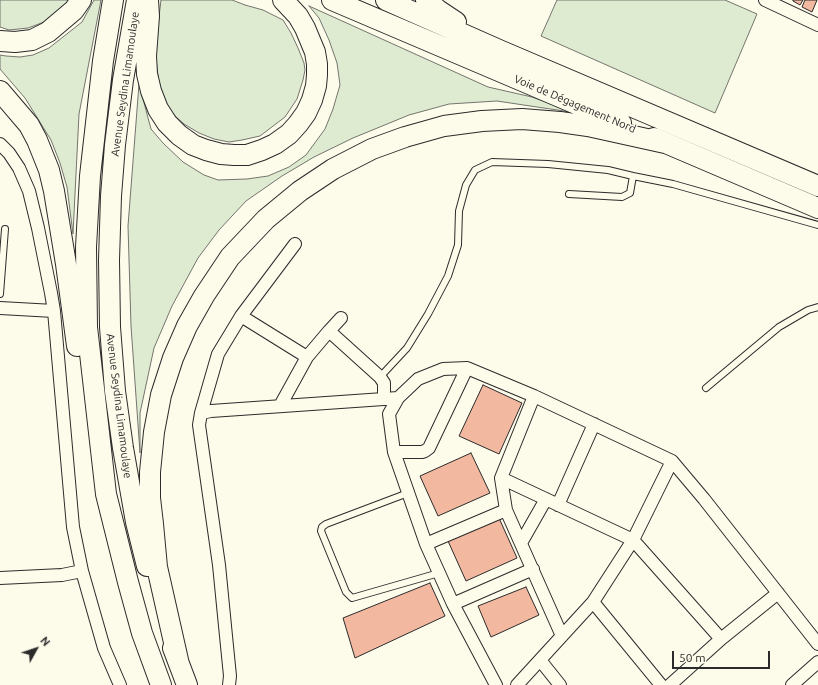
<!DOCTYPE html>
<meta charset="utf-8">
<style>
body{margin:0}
#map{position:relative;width:818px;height:685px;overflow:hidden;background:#fdfbea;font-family:Ubuntu,sans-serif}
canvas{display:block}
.north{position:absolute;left:16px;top:629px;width:40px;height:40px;-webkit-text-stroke:3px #fdfbea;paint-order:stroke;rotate:50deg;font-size:11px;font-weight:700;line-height:16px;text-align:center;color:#2b2b2b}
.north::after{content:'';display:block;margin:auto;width:14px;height:18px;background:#2b2b2b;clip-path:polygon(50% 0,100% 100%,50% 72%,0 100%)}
.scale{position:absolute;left:672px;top:651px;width:98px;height:18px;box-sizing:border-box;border:2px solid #2b2b2b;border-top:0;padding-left:5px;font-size:12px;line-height:14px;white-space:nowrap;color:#2b2b2b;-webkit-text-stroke:3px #fdfbea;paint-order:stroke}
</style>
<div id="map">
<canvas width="818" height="685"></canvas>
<div class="north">N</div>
<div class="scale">50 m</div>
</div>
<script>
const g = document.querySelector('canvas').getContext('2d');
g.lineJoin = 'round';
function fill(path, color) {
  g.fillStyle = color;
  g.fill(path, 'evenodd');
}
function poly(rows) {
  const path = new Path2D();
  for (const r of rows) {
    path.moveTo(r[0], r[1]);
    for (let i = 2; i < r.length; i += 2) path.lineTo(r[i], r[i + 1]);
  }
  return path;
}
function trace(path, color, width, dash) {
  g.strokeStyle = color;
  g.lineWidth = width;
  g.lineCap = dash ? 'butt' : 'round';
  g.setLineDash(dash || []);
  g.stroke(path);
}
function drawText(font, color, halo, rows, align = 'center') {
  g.font = font + ' Ubuntu,sans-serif';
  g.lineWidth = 3;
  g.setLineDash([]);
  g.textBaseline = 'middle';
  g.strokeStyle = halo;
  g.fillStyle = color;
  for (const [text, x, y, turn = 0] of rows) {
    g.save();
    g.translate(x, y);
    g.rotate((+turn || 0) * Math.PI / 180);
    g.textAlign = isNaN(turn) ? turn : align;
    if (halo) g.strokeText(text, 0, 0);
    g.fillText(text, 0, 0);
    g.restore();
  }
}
const green = poly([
 [0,0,74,0,60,13,44,22,28,28,9,30,0,27,0,0],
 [94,0,101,0,79,114,73,234,67,187,60,163,51,140,25,98,0,69,0,55,6,56,20,57,33,55,49,48,82,22,94,0],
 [161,0,232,0,245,5,263,10,283,20,291,33,298,48,304,63,305,70,303,80,297,99,285,117,260,136,242,140,229,142,214,139,199,133,184,124,176,117,166,105,159,85,155,51,161,0],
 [557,0,725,0,757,14,715,113,541,36,557,0],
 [309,6,488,87,532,97,577,113,497,101,449,104,409,115,353,138,314,157,282,176,246,201,219,230,198,258,172,306,154,348,140,413,140,453,131,326,128,226,139,84,151,129,163,143,183,162,204,175,218,180,247,179,268,176,289,167,306,155,325,129,333,109,340,85,337,63,329,40,319,18,309,6]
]);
fill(green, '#deebd1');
trace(green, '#74746e', 1);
const building = poly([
 [793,0,803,0,800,5,793,1,793,0],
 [805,0,817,0,812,12,802,7,805,0],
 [483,385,522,403,499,454,459,436,483,385],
 [471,453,490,493,438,516,420,476,471,453],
 [499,518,517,558,466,581,448,541,499,518],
 [430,583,445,616,355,658,343,618,430,583],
 [526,587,539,615,491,637,478,606,526,587]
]);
fill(building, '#f2b8a0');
trace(building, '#2b2b2b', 1);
const service = poly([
 [569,194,622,197,630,193,633,176],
 [0,294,5,229],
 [380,377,407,348,428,314,448,276,458,245,459,211,466,185,475,170,492,162,548,164,608,170,633,176,673,184,818,225],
 [706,388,779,327,808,310,818,307],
 [408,493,326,524,322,527,321,531,346,592,352,598,439,573]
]);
const minor = poly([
 [765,0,818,25],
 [0,144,9,153,19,168,29,191,38,228,51,293,54,311,73,527,82,571,104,648,120,685],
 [0,308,54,311],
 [241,316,307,357],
 [329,331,380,377,384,383,384,399],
 [534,396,501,478,506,510,562,636],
 [280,406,307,357,329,331,341,318],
 [201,413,218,354,241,316,295,244],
 [394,452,422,452,425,451,429,448,467,368],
 [501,478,633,540,721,639],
 [558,505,594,424],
 [521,543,546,499],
 [426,544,506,510],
 [0,578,62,575,82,571],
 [593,602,661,685],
 [453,604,533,569],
 [540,660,560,685],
 [229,685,230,676,226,636,219,565,199,425,201,413,211,411,398,398],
 [496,685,453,604,426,544,394,452,389,414,398,398,418,379,443,369,467,368,534,396,672,461,704,499,818,644],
 [517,685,593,602,633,540,672,461],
 [670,685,721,639,778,593],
 [792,685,818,662]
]);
const trunk = poly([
 [113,0,103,61,90,176,86,247,87,327,106,494,128,582,142,633,161,685],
 [137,0,123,80,115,145,111,196,109,260,110,327,115,391,123,448,136,522,147,566],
 [148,0,149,16,146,56,147,74,151,91,158,109,167,123,179,135,193,145,206,150,221,154,234,155,247,155,262,150,275,144,289,134,298,124,306,113,312,100,316,86,317,75,317,64,315,52,305,28,298,16,283,0],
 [332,0,621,123],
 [386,0,499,50,818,186],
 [426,0,438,10,456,22],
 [0,41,15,42,32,40,48,32,74,10,81,0],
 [0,91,29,125,37,140,49,170,54,191,66,264,77,346],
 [654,138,818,208],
 [173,648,187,685],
 [178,660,157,567,153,524,150,498,150,472,154,432,161,395,173,358,187,326,204,296,230,257,266,219,300,191,333,169,372,149,405,137,444,126,482,121,522,119,560,122,588,126,665,143]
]);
trace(service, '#2b2b2b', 8);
trace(minor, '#2b2b2b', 14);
trace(trunk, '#2b2b2b', 22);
trace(service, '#fdfbea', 6);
trace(minor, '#fdfbea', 12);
trace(trunk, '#fdfbea', 20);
drawText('11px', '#2b2b2b', '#fdfbea', [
 ["Avenue Seydina Limamoulaye",125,84,-82],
 ["Voie de Dégagement Nord",575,104,23],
 ["Avenue Seydina Limamoulaye",119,406,83]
]);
</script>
